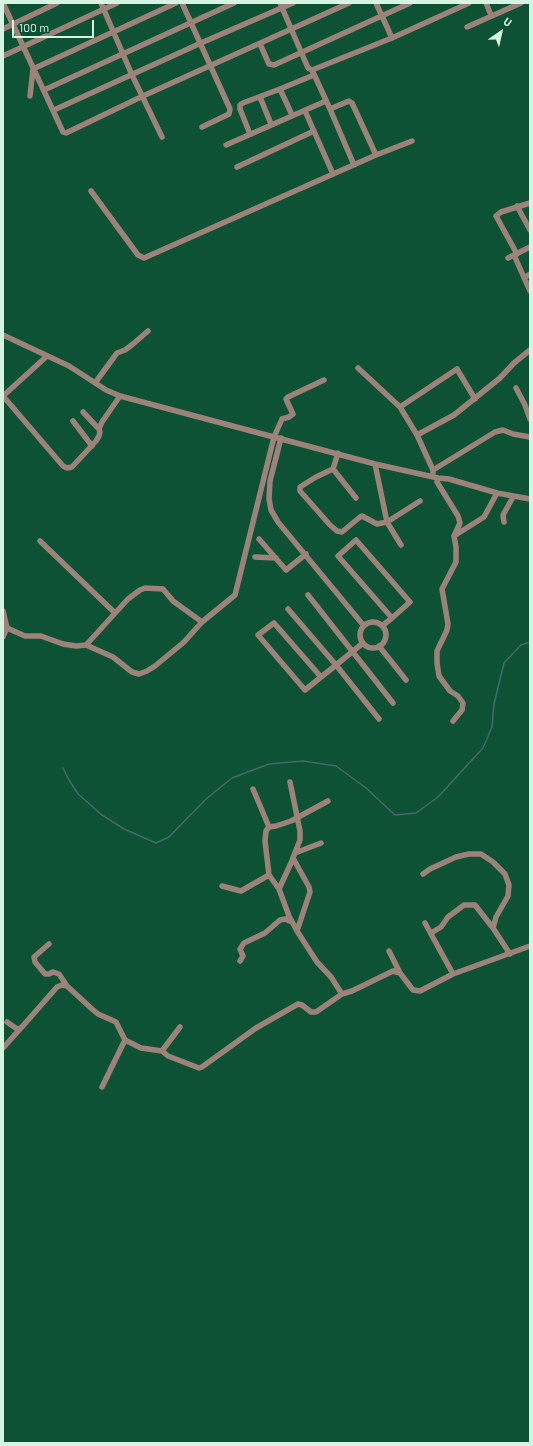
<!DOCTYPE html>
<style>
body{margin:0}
#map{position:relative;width:533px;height:1446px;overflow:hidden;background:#0e5236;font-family:Barlow,sans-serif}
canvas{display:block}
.frame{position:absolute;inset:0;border:4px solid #d5f5e2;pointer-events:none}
.north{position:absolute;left:481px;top:12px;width:40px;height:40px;-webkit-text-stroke:3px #0e5236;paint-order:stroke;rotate:34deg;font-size:11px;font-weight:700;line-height:16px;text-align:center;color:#d5f5e2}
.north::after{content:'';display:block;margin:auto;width:14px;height:18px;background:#d5f5e2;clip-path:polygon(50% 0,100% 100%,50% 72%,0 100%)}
.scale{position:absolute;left:12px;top:20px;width:82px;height:18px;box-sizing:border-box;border:2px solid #d5f5e2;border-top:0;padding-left:5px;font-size:12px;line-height:14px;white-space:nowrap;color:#d5f5e2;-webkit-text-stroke:3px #0e5236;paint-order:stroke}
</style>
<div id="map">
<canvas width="533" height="1446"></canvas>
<div class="frame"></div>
<div class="north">U</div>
<div class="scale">100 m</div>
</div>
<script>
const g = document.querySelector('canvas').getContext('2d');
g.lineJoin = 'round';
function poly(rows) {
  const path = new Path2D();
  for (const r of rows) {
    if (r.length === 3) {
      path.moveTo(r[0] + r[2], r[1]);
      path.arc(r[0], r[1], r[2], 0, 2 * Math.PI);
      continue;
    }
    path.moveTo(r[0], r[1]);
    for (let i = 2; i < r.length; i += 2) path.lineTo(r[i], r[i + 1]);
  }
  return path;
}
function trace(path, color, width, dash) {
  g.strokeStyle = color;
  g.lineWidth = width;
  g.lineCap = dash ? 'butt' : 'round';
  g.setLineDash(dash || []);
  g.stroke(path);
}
trace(poly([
 [63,768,69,780,78,794,102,815,124,829,156,843,169,837,206,799,232,778,269,764,303,761,336,766,366,788,395,815,416,813,438,797,483,748,492,727,494,704,504,663,521,645,530,642]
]), '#46686a', 1.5);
trace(poly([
 [3,3,63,132,66,133,143,96,349,3],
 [101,3,132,75,162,137],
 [182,3,230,109,229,114,202,127],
 [280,3,308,68,312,70,392,38,469,3],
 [376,3,392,38],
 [486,3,491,15],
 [467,27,521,3],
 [3,29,57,3],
 [260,44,269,64,274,65,410,3],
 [3,56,117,3],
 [312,70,330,109,349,101,352,103,376,155],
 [44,90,234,3],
 [30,96,33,69,176,3],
 [260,97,271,124],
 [330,109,354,165],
 [54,110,201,43,293,3],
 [305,111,333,174],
 [292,115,280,89,314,75],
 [250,134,240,109,240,105,243,103,280,89],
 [226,145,326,101],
 [237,167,314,131],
 [91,191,138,255,144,258,376,155,412,141],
 [517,206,530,230],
 [517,254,496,216,501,212,530,203],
 [514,255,530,291],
 [508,258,530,247],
 [524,278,530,274],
 [3,335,69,366,106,390,120,396,375,464,438,478,449,479,497,493,530,499],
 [358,368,400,407,417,435,433,470],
 [95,383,117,353,125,350,133,344,148,331],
 [516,388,525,405,530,419],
 [3,396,63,466,67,468,72,467,96,441,99,436,100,432,99,429,102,422,120,396],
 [3,396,47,356],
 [400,407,457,369,475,399],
 [83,412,99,429],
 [73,421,92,446],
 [417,435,454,415,500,378,514,363,530,350],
 [281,438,270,481,269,499,271,510,278,522,364,626],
 [338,453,333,469,316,477,300,487,300,491,330,525,337,531,342,532,360,517,362,516,377,524,387,522,420,501],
 [375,464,387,522,401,545],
 [333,469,356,498],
 [433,473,433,470,495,432,503,430,513,434,530,437],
 [438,478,437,482,458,516,460,523,454,536,456,547,456,562,442,589,448,624,447,630,437,651,437,663,439,676,450,691,458,696,463,703,462,710,453,721],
 [504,522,503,515,513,497],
 [454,536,484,517,497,493],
 [259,539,286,570,306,554],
 [40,541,115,613],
 [255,557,276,558],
 [308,595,393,703],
 [288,609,336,665,379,719],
 [3,611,7,628,25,636,41,636,63,644,76,646,86,645,113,657,132,672,139,674,147,671,155,666,184,642,202,622,235,595,274,437,282,419,289,417,293,414,286,399,288,397,324,380],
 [373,635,13],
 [382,626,392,618,410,602,356,540,338,556,392,618],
 [3,637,7,628],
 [86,645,128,599,140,590,145,588,163,589,173,601,202,622],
 [379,646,406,680],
 [321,677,274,623,258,635,305,690,336,665,363,643],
 [253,789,269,827],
 [328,801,291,821,276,826,269,827,266,831,265,841,269,875,279,889,289,916,297,931,317,962,331,977,342,994],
 [295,853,321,843],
 [293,858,309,887,310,892,297,931],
 [423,874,430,869,456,857,469,854,481,854,493,862,505,874,509,885,508,896,496,917,493,928],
 [222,886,241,891,269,875],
 [279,889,291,863,300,840,300,831,290,782],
 [425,923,453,974],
 [431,933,441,927,448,917,464,905,475,905,493,928,510,954],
 [49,944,34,957,35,962,45,974,49,974,53,972,59,974,67,986],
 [389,951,400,973],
 [240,961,243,956,240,949,244,943,265,933,280,920,285,919,292,922],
 [7,1022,17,1029,21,1028,57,987,62,985,67,986,92,1009,98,1014,116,1022,125,1040,141,1048,162,1051,168,1056,199,1068,202,1067,256,1028,298,1004,302,1005,311,1012,316,1012,342,994,352,991,393,971,400,973,413,990,420,991,453,974,530,946],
 [3,1048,20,1029],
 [162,1051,180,1027],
 [102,1087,125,1040]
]), '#9d8279', 5.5);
</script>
